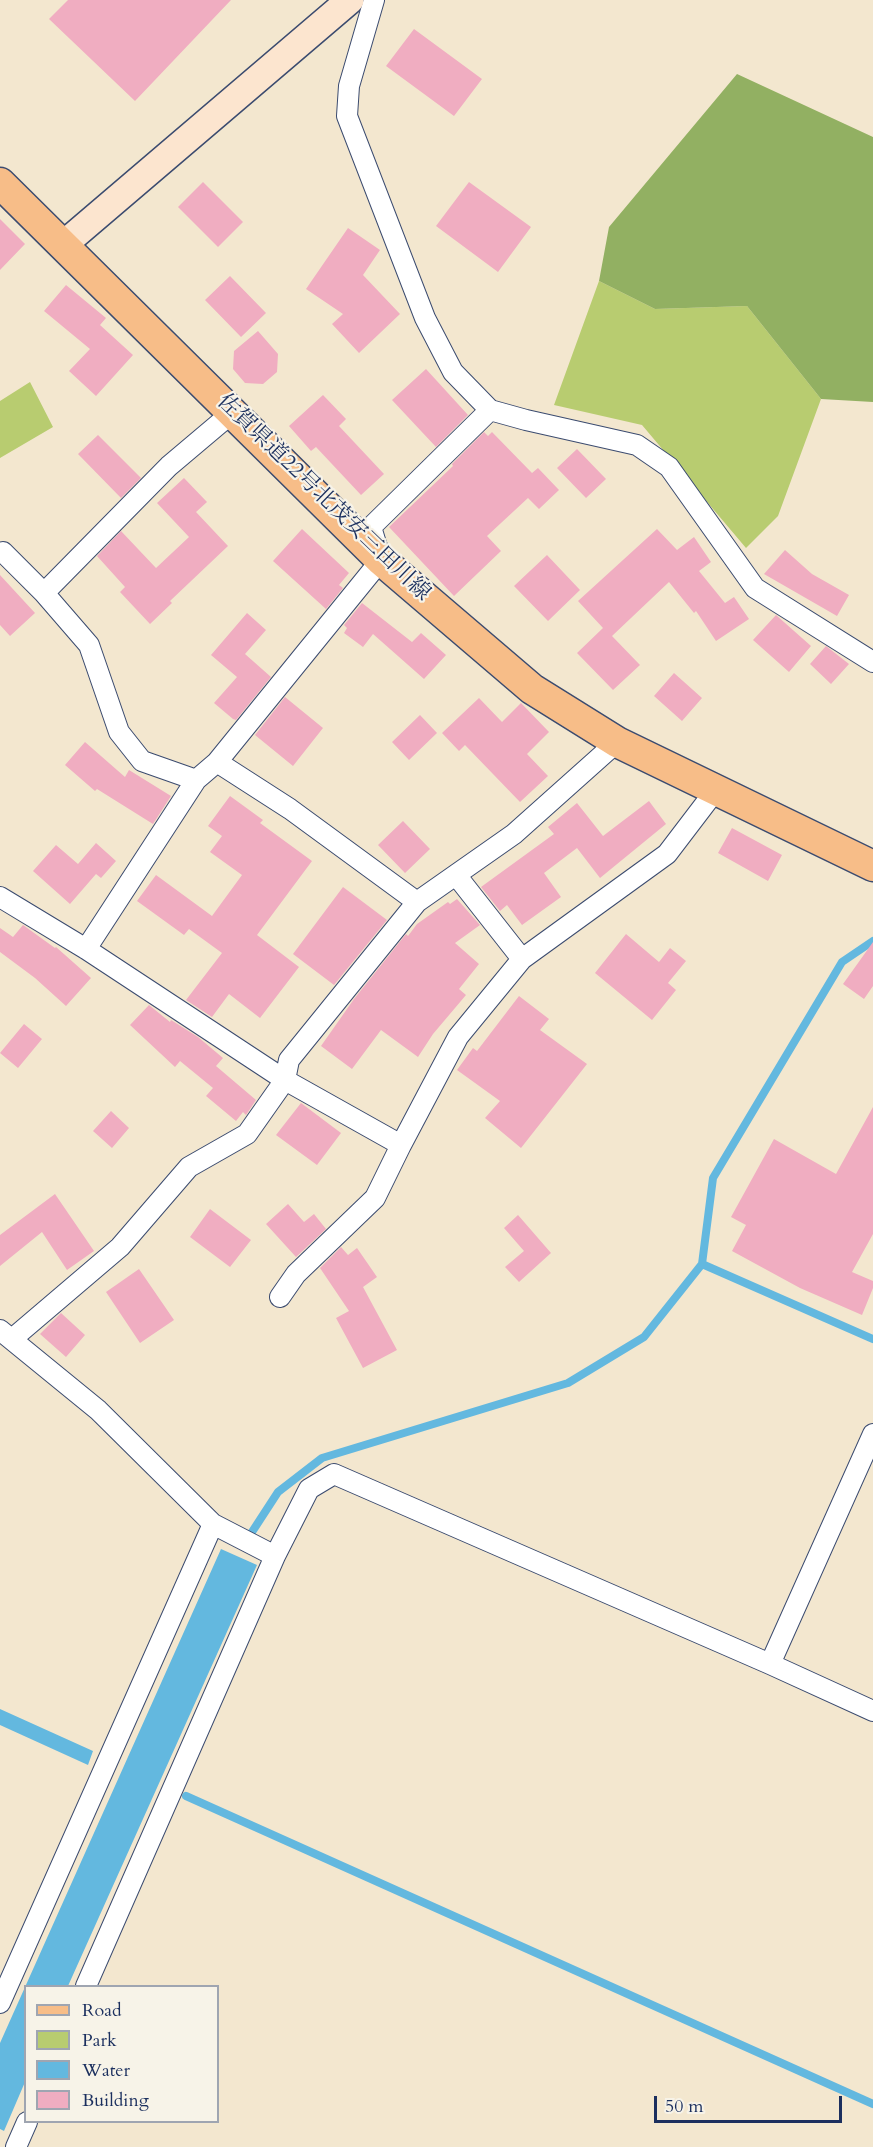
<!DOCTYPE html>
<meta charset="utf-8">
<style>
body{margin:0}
#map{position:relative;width:873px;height:2147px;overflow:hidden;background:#f3e7cf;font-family:Cardo,serif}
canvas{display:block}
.legend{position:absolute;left:24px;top:1985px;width:195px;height:138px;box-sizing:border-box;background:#f7f3e8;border:2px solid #9fa5b1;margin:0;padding:8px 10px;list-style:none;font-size:18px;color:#1b2f5e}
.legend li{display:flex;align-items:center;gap:12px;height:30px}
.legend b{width:30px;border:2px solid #9fa5b1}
.scale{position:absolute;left:654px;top:2096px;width:188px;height:27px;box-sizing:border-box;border:3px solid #1b2f5e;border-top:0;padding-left:8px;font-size:18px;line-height:21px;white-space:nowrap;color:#1b2f5e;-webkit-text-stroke:4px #f7f3e8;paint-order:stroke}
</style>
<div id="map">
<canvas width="873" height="2147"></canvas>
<ul class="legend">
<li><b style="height:8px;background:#f7bd88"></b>Road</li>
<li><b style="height:16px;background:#b8cc70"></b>Park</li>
<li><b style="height:16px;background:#63b8df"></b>Water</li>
<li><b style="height:16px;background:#f0adc1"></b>Building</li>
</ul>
<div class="scale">50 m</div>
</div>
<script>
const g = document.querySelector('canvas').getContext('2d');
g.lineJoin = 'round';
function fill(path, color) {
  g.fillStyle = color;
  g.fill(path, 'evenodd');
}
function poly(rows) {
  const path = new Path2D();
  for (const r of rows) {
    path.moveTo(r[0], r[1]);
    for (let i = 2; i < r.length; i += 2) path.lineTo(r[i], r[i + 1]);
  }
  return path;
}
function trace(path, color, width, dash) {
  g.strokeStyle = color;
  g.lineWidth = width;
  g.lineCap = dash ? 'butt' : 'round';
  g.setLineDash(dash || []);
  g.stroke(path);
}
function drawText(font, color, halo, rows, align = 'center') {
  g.font = font + ' Cardo,"Noto Serif JP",serif';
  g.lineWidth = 4.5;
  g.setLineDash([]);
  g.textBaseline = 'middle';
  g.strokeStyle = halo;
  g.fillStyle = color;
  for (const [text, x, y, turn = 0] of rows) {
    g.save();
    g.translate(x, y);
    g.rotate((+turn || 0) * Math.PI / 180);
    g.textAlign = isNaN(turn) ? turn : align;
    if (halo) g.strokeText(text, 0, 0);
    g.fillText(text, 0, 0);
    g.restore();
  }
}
fill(poly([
 [599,281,655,309,747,306,821,399,778,516,746,548,642,425,554,405],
 [30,382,53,427,0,458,0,401]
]), '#b8cc70');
fill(poly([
 [737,74,873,137,873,402,821,399,747,306,655,309,599,281,609,227]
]), '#92b062');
fill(poly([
 [221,1549,257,1565,68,1986,26,1986,25,2082,4,2131,0,2129,0,2043],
 [0,1709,93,1751,88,1765,0,1725]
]), '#63b8df');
trace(poly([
 [702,1264,873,1339],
 [252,1532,278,1492,322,1458,568,1383,644,1337,702,1264,713,1178,842,962,873,941],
 [186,1796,873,2104]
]), '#63b8df', 8);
fill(poly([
 [68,0,231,0,135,101,49,19],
 [414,29,482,79,454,116,386,66],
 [203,182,243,222,218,247,178,207],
 [469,182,531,227,498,272,436,226],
 [0,219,25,244,0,270],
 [348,228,380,250,363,275,400,314,359,353,332,324,343,314,306,289],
 [230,276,266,313,241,337,205,300],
 [66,285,106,318,100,325,133,355,96,396,69,371,90,349,44,311],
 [258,331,278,354,277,372,263,384,245,383,233,369,234,351],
 [426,369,468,415,436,447,392,400],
 [323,395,346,419,339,426,384,474,361,495,316,447,311,451,289,426],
 [484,432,488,436,492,432,532,473,538,468,559,490,539,509,528,498,487,536,501,551,454,596,389,527,453,466,452,464],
 [98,435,141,478,121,498,78,454],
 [577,449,606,479,586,498,557,468],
 [184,478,207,502,196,512,228,546,170,601,172,603,150,624,120,592,125,587,97,556,121,531,156,568,189,537,157,503],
 [302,529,349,573,339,585,343,588,326,609,273,561],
 [657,529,677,550,694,537,711,562,699,571,725,603,734,597,749,619,716,641,696,611,694,613,669,582,612,636,640,665,613,690,577,653,603,628,578,601],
 [785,550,812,574,849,595,837,616,764,574],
 [547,555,580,590,548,621,514,586],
 [0,575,35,613,10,636,0,625],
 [362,603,412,642,421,633,446,655,424,679,373,634,363,647,344,633,347,628,344,625],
 [247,613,266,630,245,654,271,677,236,720,233,719,214,703,237,677,211,655],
 [776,615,811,646,789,672,753,640],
 [826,646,849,664,831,684,810,664],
 [674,673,702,698,682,721,654,696],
 [285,697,323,728,293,766,255,735],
 [479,698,502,722,521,703,549,732,527,754,548,776,520,802,465,745,459,751,442,733],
 [420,715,437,733,409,760,392,742],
 [85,742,125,777,129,770,171,796,153,824,97,789,95,791,65,765],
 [230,796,263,820,260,823,312,861,257,935,299,967,260,1018,229,994,212,1017,186,1000,222,953,189,929,184,935,137,901,156,875,212,916,242,875,210,852,222,836,208,826],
 [649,801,666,824,600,878,577,848,544,873,561,897,522,925,507,905,500,911,481,887,554,834,548,827,577,803,603,836],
 [403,821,430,849,405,873,378,845],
 [732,828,782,855,768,881,718,853],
 [96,843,116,861,101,878,96,874,70,904,33,871,56,845,78,864],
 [343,887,387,920,334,985,293,954],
 [457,899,480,925,455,943,479,964,459,989,466,995,433,1034,418,1057,381,1030,352,1069,321,1046,354,999,406,934,408,936,417,924,448,902,450,904],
 [23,925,55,948,56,947,91,978,66,1006,35,978,0,952,0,928,13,937],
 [626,934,659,962,670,948,686,961,668,983,676,990,652,1020,595,973],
 [873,942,873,986,864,999,843,984],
 [519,996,549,1019,540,1030,587,1064,521,1148,485,1118,500,1101,457,1070,473,1048,477,1051],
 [149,1005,170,1022,171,1020,198,1037,223,1058,216,1066,256,1100,246,1115,243,1112,236,1121,206,1096,213,1088,180,1061,175,1067,130,1025],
 [24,1024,42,1039,18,1068,0,1053],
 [301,1103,341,1133,317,1165,276,1135],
 [873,1107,873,1234,852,1272,873,1281,873,1288,862,1315,800,1288,732,1251,746,1225,731,1217,774,1139,836,1174],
 [111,1111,129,1128,112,1148,93,1131],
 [55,1194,94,1251,67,1270,42,1232,0,1266,0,1235],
 [288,1204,304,1222,314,1214,326,1229,296,1257,266,1224],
 [210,1209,251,1240,230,1267,190,1237],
 [518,1215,551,1253,519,1282,505,1267,524,1251,504,1228],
 [341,1247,348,1255,357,1248,377,1277,363,1287,397,1350,363,1368,336,1318,349,1311,320,1268],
 [139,1269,174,1320,140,1343,106,1292],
 [61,1313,85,1335,66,1357,40,1334]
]), '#f0adc1');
const street = poly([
 [374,0,349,86,347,116,425,318,453,372,490,410,526,420,637,445,669,467,755,588,873,662],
 [3,552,44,593,89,645,119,732,142,761,196,780],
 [44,593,169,466,233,412],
 [217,762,290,809,417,902],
 [456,875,522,959],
 [0,897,86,949,285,1080,401,1145,458,1037,522,959,667,854,715,791],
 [86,949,196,780,217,762,381,560,371,527,490,410],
 [280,1297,296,1274,375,1198,401,1145],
 [0,1330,98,1410,213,1524,275,1556],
 [12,1339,120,1247,189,1167,247,1134,285,1080,289,1060,417,902,514,834,617,742],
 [770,1664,873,1434],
 [86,1986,275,1556,309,1489,334,1474,770,1664,873,1711],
 [0,2003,213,1524],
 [16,2147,27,2122]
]);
const secondary = poly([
 [63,245,350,0]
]);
const primary = poly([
 [0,183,381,560,532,689,617,742,873,866]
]);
trace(street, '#3b4b6f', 22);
trace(secondary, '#3b4b6f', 30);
trace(primary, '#3b4b6f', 33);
trace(street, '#fff', 20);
trace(secondary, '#fce5cf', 27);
trace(primary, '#f7bd88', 30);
drawText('22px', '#1b2f5e', '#f7f3e8', [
 ["佐賀県道22号北茂安三田川線",323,498,44]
]);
</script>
